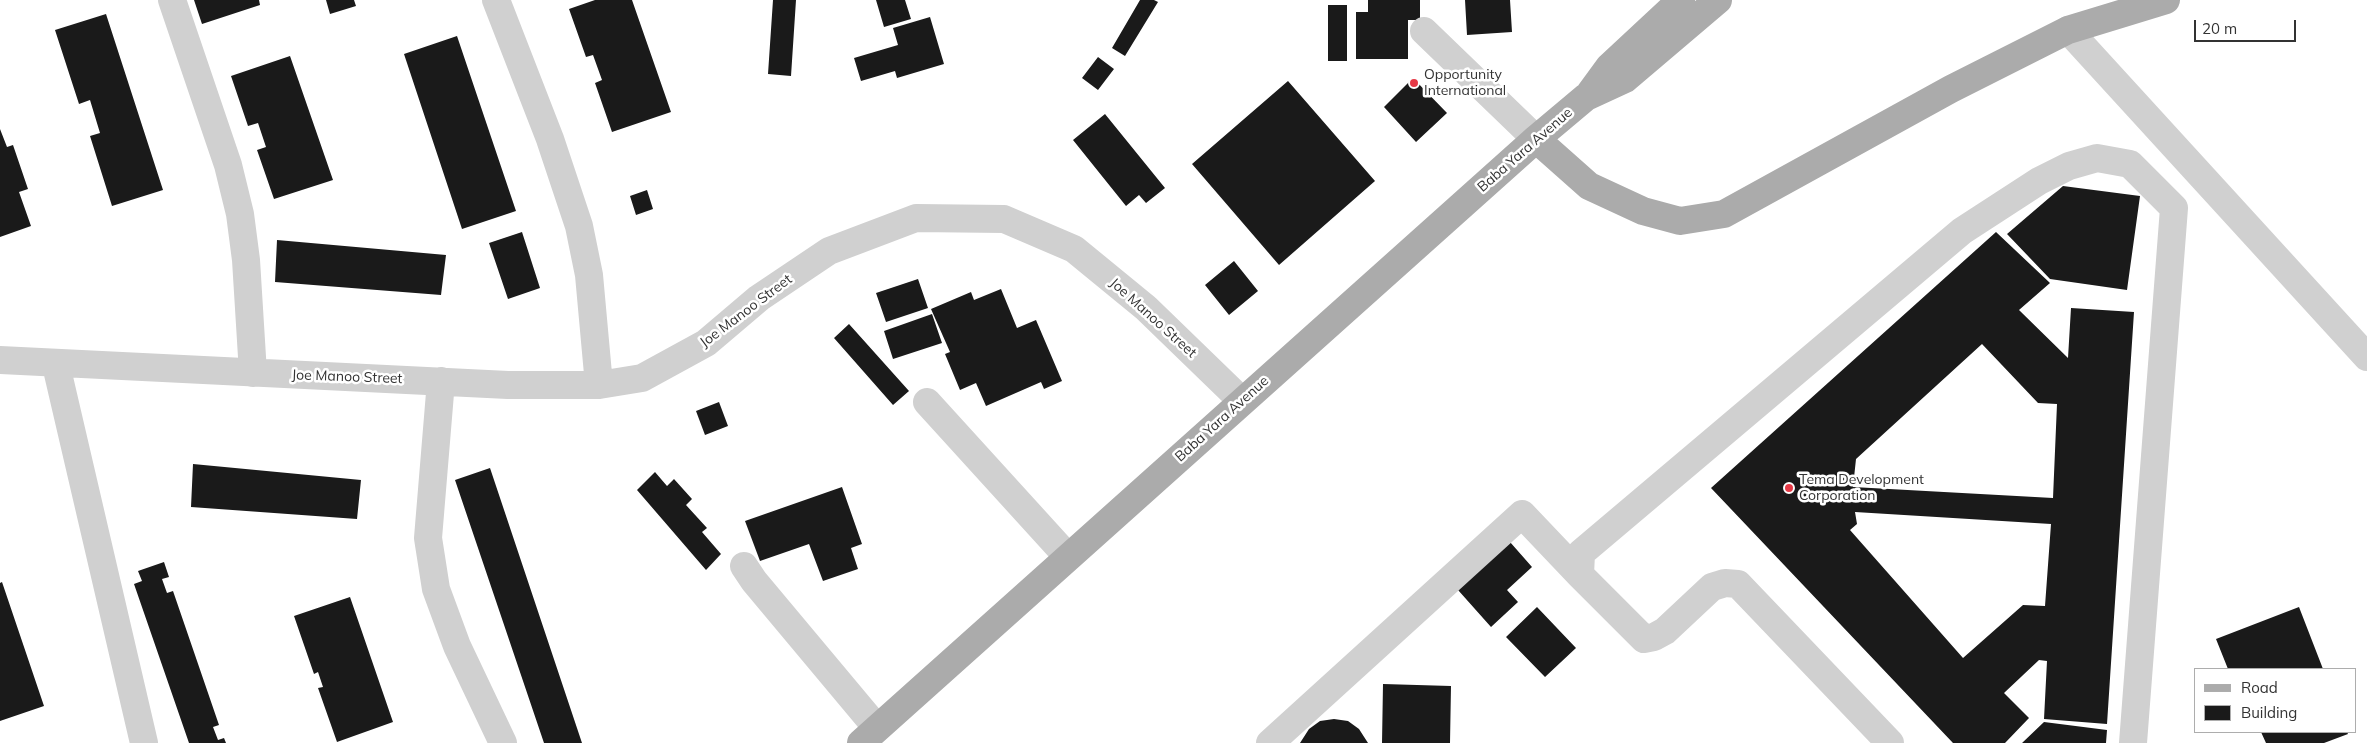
<!DOCTYPE html>
<style>
body{margin:0}
#map{position:relative;width:2367px;height:743px;overflow:hidden;background:#fff;font-family:Mulish,sans-serif}
canvas{display:block}
.legend{position:absolute;left:2194px;top:668px;width:162px;height:65px;box-sizing:border-box;background:#fff;border:1px solid #adadad;margin:0;padding:6px 9px;list-style:none;font-size:15px;color:#333}
.legend li{display:flex;align-items:center;gap:10px;height:25px}
.legend b{width:25px;border:1px solid #adadad}
.scale{position:absolute;left:2194px;top:20px;width:102px;height:22px;box-sizing:border-box;border:2px solid #333;border-top:0;padding-left:6px;font-size:15px;line-height:18px;white-space:nowrap;color:#333;-webkit-text-stroke:4px #fff;paint-order:stroke}
</style>
<div id="map">
<canvas width="2367" height="743"></canvas>
<ul class="legend">
<li><b style="height:6px;background:#ababab"></b>Road</li>
<li><b style="height:14px;background:#1a1a1a"></b>Building</li>
</ul>
<div class="scale">20 m</div>
</div>
<script>
const g = document.querySelector('canvas').getContext('2d');
g.lineJoin = 'round';
function fill(path, color) {
  g.fillStyle = color;
  g.fill(path, 'evenodd');
}
function poly(rows) {
  const path = new Path2D();
  for (const r of rows) {
    path.moveTo(r[0], r[1]);
    for (let i = 2; i < r.length; i += 2) path.lineTo(r[i], r[i + 1]);
  }
  return path;
}
function trace(path, color, width, dash) {
  g.strokeStyle = color;
  g.lineWidth = width;
  g.lineCap = dash ? 'butt' : 'round';
  g.setLineDash(dash || []);
  g.stroke(path);
}
function drawText(font, color, halo, rows, align = 'center') {
  g.font = font + ' Mulish,sans-serif';
  g.lineWidth = 5;
  g.setLineDash([]);
  g.textBaseline = 'middle';
  g.strokeStyle = halo;
  g.fillStyle = color;
  for (const [text, x, y, turn = 0] of rows) {
    g.save();
    g.translate(x, y);
    g.rotate((+turn || 0) * Math.PI / 180);
    g.textAlign = isNaN(turn) ? turn : align;
    if (halo) g.strokeText(text, 0, 0);
    g.fillText(text, 0, 0);
    g.restore();
  }
}
fill(poly([
 [194,0,259,0,260,5,202,24],
 [326,0,354,0,356,6,330,14],
 [595,0,632,0,671,112,612,132,595,83,602,80,593,55,586,57,569,9],
 [773,0,796,0,791,76,768,74],
 [876,0,905,0,911,19,884,27],
 [1140,0,1154,0,1158,2,1125,56,1112,48],
 [1368,0,1420,0,1420,20,1408,20,1408,59,1356,59,1356,12,1368,12],
 [1465,0,1510,0,1512,32,1467,35],
 [1328,5,1347,5,1347,61,1328,61],
 [106,14,163,190,112,206,90,136,100,133,90,100,79,104,55,30],
 [930,17,944,64,897,78,895,71,861,81,854,58,898,45,893,28],
 [457,36,516,211,462,229,404,54],
 [290,56,333,180,274,199,257,150,266,147,258,123,248,126,231,76],
 [1098,57,1114,69,1098,90,1082,78],
 [1413,78,1447,113,1416,142,1384,107],
 [1288,81,1375,181,1279,265,1192,164],
 [1105,114,1165,188,1146,203,1139,195,1126,206,1073,140],
 [0,129,7,147,13,145,28,189,19,192,31,226,0,237],
 [2063,186,2140,196,2127,290,2050,279,2007,234],
 [647,190,653,209,636,215,630,196],
 [522,232,540,288,508,299,489,243],
 [1996,232,2050,283,2019,310,2068,358,2071,308,2134,312,2107,724,2044,719,2047,661,2039,660,2004,693,2029,718,2005,743,1953,743,1711,488],
 [1982,344,2038,403,2057,404,2053,498,1853,487,1856,459],
 [1855,512,2051,524,2045,606,2023,605,1963,658,1850,530,1857,524],
 [277,240,446,255,441,295,275,282],
 [1234,261,1258,291,1229,315,1205,285],
 [918,279,928,308,886,322,876,293],
 [1001,289,1017,328,1036,320,1062,381,1044,389,1041,382,986,406,976,383,960,390,945,354,950,352,931,309,971,292,974,300],
 [932,314,942,343,893,359,884,331],
 [849,324,909,391,893,405,834,338],
 [719,402,728,426,705,435,696,411],
 [193,464,361,480,357,519,191,507],
 [490,468,582,743,544,743,455,480],
 [655,472,667,486,674,479,692,499,686,505,707,528,702,532,721,554,706,570,637,490],
 [842,487,862,544,851,548,858,569,823,581,809,544,760,561,745,521],
 [1510,542,1532,567,1507,590,1518,602,1491,627,1458,590],
 [164,562,169,577,162,579,167,593,173,591,219,725,213,727,218,740,224,738,226,743,189,743,134,584,142,581,138,571],
 [2,582,44,706,0,721,0,583],
 [350,597,393,722,337,742,318,688,323,687,318,672,314,674,294,616],
 [1537,607,1576,648,1545,677,1506,637],
 [2299,607,2323,669,2228,669,2216,639],
 [1383,684,1451,686,1450,743,1382,743],
 [1334,719,1348,721,1359,729,1368,743,1300,743,1309,729,1320,721],
 [2044,722,2107,730,2106,743,2022,743],
 [2261,732,2347,732,2348,734,2324,743,2266,743]
]), '#1a1a1a');
trace(poly([
 [172,0,228,165,240,214,246,260,253,373],
 [496,0,550,139,579,226,589,275,599,385],
 [2068,30,2367,357],
 [1424,31,1536,139],
 [0,360,508,385,599,385,642,378,706,343,759,298,829,251,916,218,1004,219,1074,249,1146,308,1242,401],
 [56,365,144,743],
 [441,381,428,538,436,589,457,646,503,743],
 [927,402,1068,557],
 [744,566,754,581,877,728],
 [1270,743,1522,514,1580,575],
 [1890,743,1738,584,1725,583,1712,587,1665,631,1654,637,1644,639,1580,575,1581,553,1962,231,2039,181,2069,166,2097,158,2130,164,2174,208,2133,743]
]), '#d0d0d0', 28);
trace(poly([
 [1590,93,1609,67,1681,0],
 [1536,139,1589,186,1643,211,1680,221,1724,214,1951,89,2068,30,2166,0],
 [861,743,1536,139,1586,97,1625,79,1718,0]
]), '#ababab', 28);
for (const [x, y, r, color] of [
 [1414,83,5,"#e63946"],
 [1789,488,5,"#e63946"]
]) {
  const dot = new Path2D();
  dot.arc(x, y, r, 0, 2 * Math.PI);
  g.fillStyle = color;
  g.fill(dot);
  trace(dot, '#fff', 2);
}
drawText('14px', '#333', '#fff', [
 ["Opportunity",1424,75],
 ["International",1424,91],
 ["Tema Development",1799,480],
 ["Corporation",1799,496]
], 'left');
drawText('14px', '#333', '#fff', [
 ["Baba Yara Avenue",1525,150,-41],
 ["Joe Manoo Street",746,311,-37],
 ["Joe Manoo Street",1153,318,42],
 ["Joe Manoo Street",347,377,2],
 ["Baba Yara Avenue",1222,419,-42]
]);
</script>
